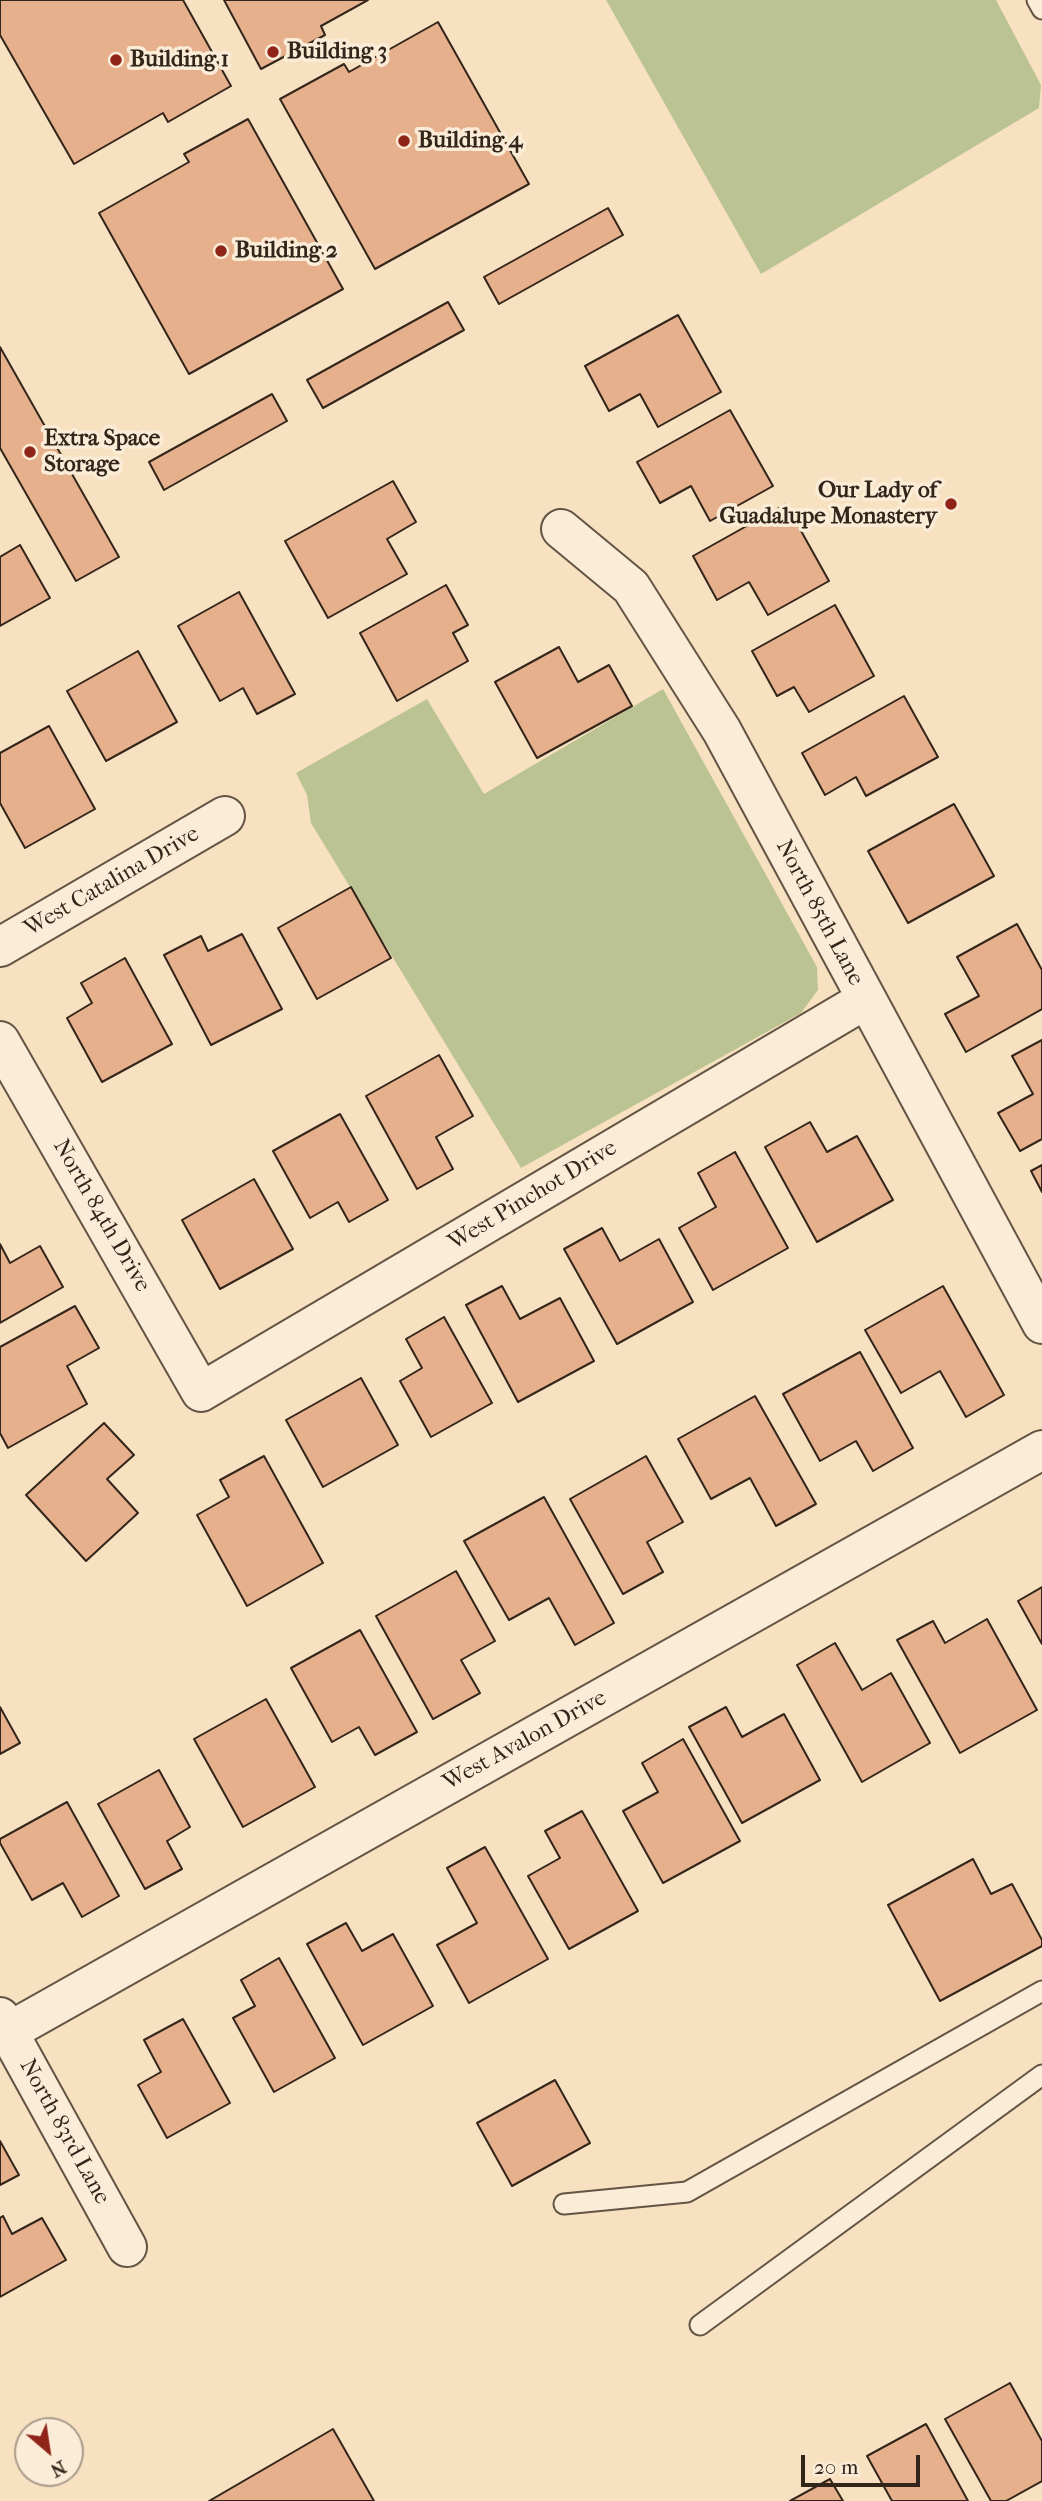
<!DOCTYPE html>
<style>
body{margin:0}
#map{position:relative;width:1042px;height:2501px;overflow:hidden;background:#f7e1c1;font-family:"IM FELL French Canon",serif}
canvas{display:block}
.north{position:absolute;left:14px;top:2417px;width:70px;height:70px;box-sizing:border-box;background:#faecd7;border:2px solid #aa9c8b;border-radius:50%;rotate:151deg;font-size:19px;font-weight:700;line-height:28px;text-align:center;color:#32251a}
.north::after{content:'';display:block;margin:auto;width:24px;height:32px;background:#8f2418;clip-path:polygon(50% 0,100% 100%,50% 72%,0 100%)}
.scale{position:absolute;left:801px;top:2455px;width:119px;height:32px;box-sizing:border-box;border:4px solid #32251a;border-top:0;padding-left:9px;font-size:21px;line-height:24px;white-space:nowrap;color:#32251a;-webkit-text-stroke:5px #faecd7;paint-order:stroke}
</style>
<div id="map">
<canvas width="1042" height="2501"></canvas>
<div class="north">N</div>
<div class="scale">20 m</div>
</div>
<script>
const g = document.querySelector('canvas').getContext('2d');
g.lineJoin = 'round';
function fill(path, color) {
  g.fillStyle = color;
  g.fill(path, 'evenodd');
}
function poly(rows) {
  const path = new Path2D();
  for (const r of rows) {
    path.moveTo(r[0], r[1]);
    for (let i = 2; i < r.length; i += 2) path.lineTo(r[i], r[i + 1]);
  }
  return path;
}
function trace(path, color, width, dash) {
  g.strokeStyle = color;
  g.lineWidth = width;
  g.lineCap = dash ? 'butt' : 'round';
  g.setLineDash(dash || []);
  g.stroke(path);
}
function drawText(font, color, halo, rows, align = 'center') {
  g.font = font + ' "IM FELL French Canon",serif';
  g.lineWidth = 7;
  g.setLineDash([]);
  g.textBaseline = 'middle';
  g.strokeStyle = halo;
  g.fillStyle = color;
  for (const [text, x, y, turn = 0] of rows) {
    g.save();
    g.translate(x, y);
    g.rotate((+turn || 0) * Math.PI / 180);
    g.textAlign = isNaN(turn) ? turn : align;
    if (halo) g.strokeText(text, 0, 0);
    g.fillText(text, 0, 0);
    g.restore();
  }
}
fill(poly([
 [606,0,996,0,1041,85,1039,108,761,274],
 [663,689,817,967,818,990,801,1013,521,1168,311,823,307,795,296,773,427,699,484,794]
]), '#bcc393');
const building = poly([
 [0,0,183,0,231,86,168,122,163,113,74,164,0,35,0,0],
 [224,0,368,0,321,26,325,35,261,69,224,0],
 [438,22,529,184,375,269,280,99,344,64,349,72,438,22],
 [248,119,343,289,189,374,99,213,189,162,184,154,248,119],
 [608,208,623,235,499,304,484,277,608,208],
 [448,302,464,330,323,408,307,380,448,302],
 [678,315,721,392,658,427,640,394,609,411,585,366,678,315],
 [0,347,119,557,76,581,0,448,0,347],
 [272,394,287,421,164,490,149,462,272,394],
 [730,410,773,486,710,521,691,486,660,503,637,462,730,410],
 [393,481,416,522,387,539,407,574,328,618,285,541,393,481],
 [786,504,829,581,768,615,749,582,717,600,693,556,786,504],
 [20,545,50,598,0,626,0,557,20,545],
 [446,585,468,625,453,633,468,661,397,701,360,633,446,585],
 [239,592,295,694,257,714,243,688,220,701,178,626,239,592],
 [835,605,874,676,809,712,794,687,777,696,752,651,835,605],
 [559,647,578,682,609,665,632,706,537,758,495,682,559,647],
 [138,651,177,722,106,761,67,691,138,651],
 [904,696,938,757,866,796,856,777,825,795,802,753,904,696],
 [49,726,95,809,25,848,0,803,0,753,49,726],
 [954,804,994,876,908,923,868,851,954,804],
 [351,887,391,958,317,999,278,928,351,887],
 [1017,924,1042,970,1042,1009,966,1052,945,1014,979,996,957,957,1017,924],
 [242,934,282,1009,211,1045,164,955,201,936,208,951,242,934],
 [125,958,172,1044,102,1082,67,1018,92,1003,81,983,125,958],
 [1042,1040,1042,1139,1020,1151,998,1113,1033,1094,1012,1056,1042,1040],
 [439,1055,473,1116,436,1137,453,1169,417,1189,366,1096,439,1055],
 [340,1114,388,1200,349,1222,338,1202,310,1218,273,1151,340,1114],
 [810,1122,827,1152,857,1136,893,1200,817,1242,765,1147,810,1122],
 [735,1152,788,1248,713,1290,679,1228,716,1207,698,1173,735,1152],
 [1042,1165,1042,1192,1031,1171,1042,1165],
 [254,1179,293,1249,220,1289,182,1220,254,1179],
 [602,1228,620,1261,659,1239,693,1302,617,1344,564,1249,602,1228],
 [0,1244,10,1263,40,1246,63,1287,0,1323,0,1244],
 [502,1286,520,1319,560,1298,594,1361,518,1402,466,1305,502,1286],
 [943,1286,1004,1395,966,1417,940,1371,901,1393,865,1330,943,1286],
 [75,1306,99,1348,67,1366,87,1404,8,1448,0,1433,0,1347,75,1306],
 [444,1317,492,1403,431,1437,400,1381,422,1368,406,1339,444,1317],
 [860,1352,913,1448,873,1471,856,1441,820,1461,783,1394,860,1352],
 [361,1378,398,1445,323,1487,286,1420,361,1378],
 [755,1396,816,1504,776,1526,750,1478,711,1499,678,1439,755,1396],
 [104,1423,134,1455,107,1479,138,1513,86,1561,26,1495,104,1423],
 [264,1456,323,1563,247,1606,197,1515,229,1497,220,1480,264,1456],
 [646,1456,683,1522,647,1542,663,1572,623,1594,570,1499,646,1456],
 [544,1497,614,1623,575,1645,549,1598,509,1620,464,1541,544,1497],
 [456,1571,495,1641,461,1660,480,1693,433,1719,376,1616,456,1571],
 [1042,1587,1042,1644,1018,1601,1042,1587],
 [987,1619,1037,1710,960,1753,897,1640,933,1621,945,1643,987,1619],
 [360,1630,417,1732,375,1755,359,1727,332,1742,291,1668,360,1630],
 [835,1643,862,1690,891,1673,930,1743,862,1782,797,1665,835,1643],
 [266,1699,315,1787,243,1827,194,1739,266,1699],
 [0,1707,20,1743,0,1754,0,1707],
 [726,1707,742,1737,784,1714,820,1780,742,1823,689,1727,726,1707],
 [683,1739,740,1841,663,1883,623,1811,658,1792,642,1763,683,1739],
 [159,1770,190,1827,167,1841,182,1869,145,1889,98,1804,159,1770],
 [67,1802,119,1896,82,1917,63,1883,32,1900,0,1843,0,1839,67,1802],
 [582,1811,638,1911,569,1949,528,1876,560,1858,545,1831,582,1811],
 [485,1847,548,1959,469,2003,437,1945,477,1923,447,1868,485,1847],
 [973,1859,991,1894,1012,1884,1042,1940,1042,1946,940,2001,888,1905,973,1859],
 [346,1923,362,1951,393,1934,433,2006,363,2045,307,1944,346,1923],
 [279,1958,335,2058,274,2092,233,2018,255,2006,241,1980,279,1958],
 [183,2019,230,2103,167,2138,138,2085,161,2072,144,2040,183,2019],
 [555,2080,590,2143,512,2186,477,2123,555,2080],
 [0,2141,19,2175,0,2185,0,2141],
 [3,2216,12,2234,42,2218,66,2260,0,2297,0,2218,3,2216],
 [1010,2383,1042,2441,1042,2481,1006,2501,991,2501,945,2419,1010,2383],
 [926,2424,968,2501,892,2501,867,2456,926,2424],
 [333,2429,374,2501,209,2501,333,2429],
 [830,2479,843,2501,790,2501,830,2479]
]);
fill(building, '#e7b08d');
trace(building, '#32251a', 2);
const lane = poly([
 [1037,0,1042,9],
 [564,2204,687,2192,1042,1991],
 [700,2325,1042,2075]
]);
const street = poly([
 [561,529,631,587,722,731,1042,1324],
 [0,947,225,816],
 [0,1041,201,1392,865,1000],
 [0,2017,127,2247],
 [8,2032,1042,1450]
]);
trace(lane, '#635444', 23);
trace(street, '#635444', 42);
trace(lane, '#faecd7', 19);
trace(street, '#faecd7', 38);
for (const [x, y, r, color] of [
 [273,52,7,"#8f2418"],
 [116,60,7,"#8f2418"],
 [404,141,7,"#8f2418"],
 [221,251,7,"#8f2418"],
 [30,452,7,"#8f2418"],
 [951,504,7,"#8f2418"]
]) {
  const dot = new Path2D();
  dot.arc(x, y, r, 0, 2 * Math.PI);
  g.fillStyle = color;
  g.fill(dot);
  trace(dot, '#faecd7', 2.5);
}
drawText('bold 23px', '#32251a', '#faecd7', [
 ["Building 3",287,52],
 ["Building 1",130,60],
 ["Building 4",418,141],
 ["Building 2",235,251],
 ["Extra Space",44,439],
 ["Storage",44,465],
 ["Our Lady of",937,491,"right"],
 ["Guadalupe Monastery",937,517,"right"]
], 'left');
drawText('23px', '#32251a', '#faecd7', [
 ["West Catalina Drive",112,882,-30],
 ["North 85th Lane",819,913,62],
 ["West Pinchot Drive",533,1196,-31],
 ["North 84th Drive",101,1216,60],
 ["West Avalon Drive",525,1741,-29],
 ["North 83rd Lane",64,2132,61]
]);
</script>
